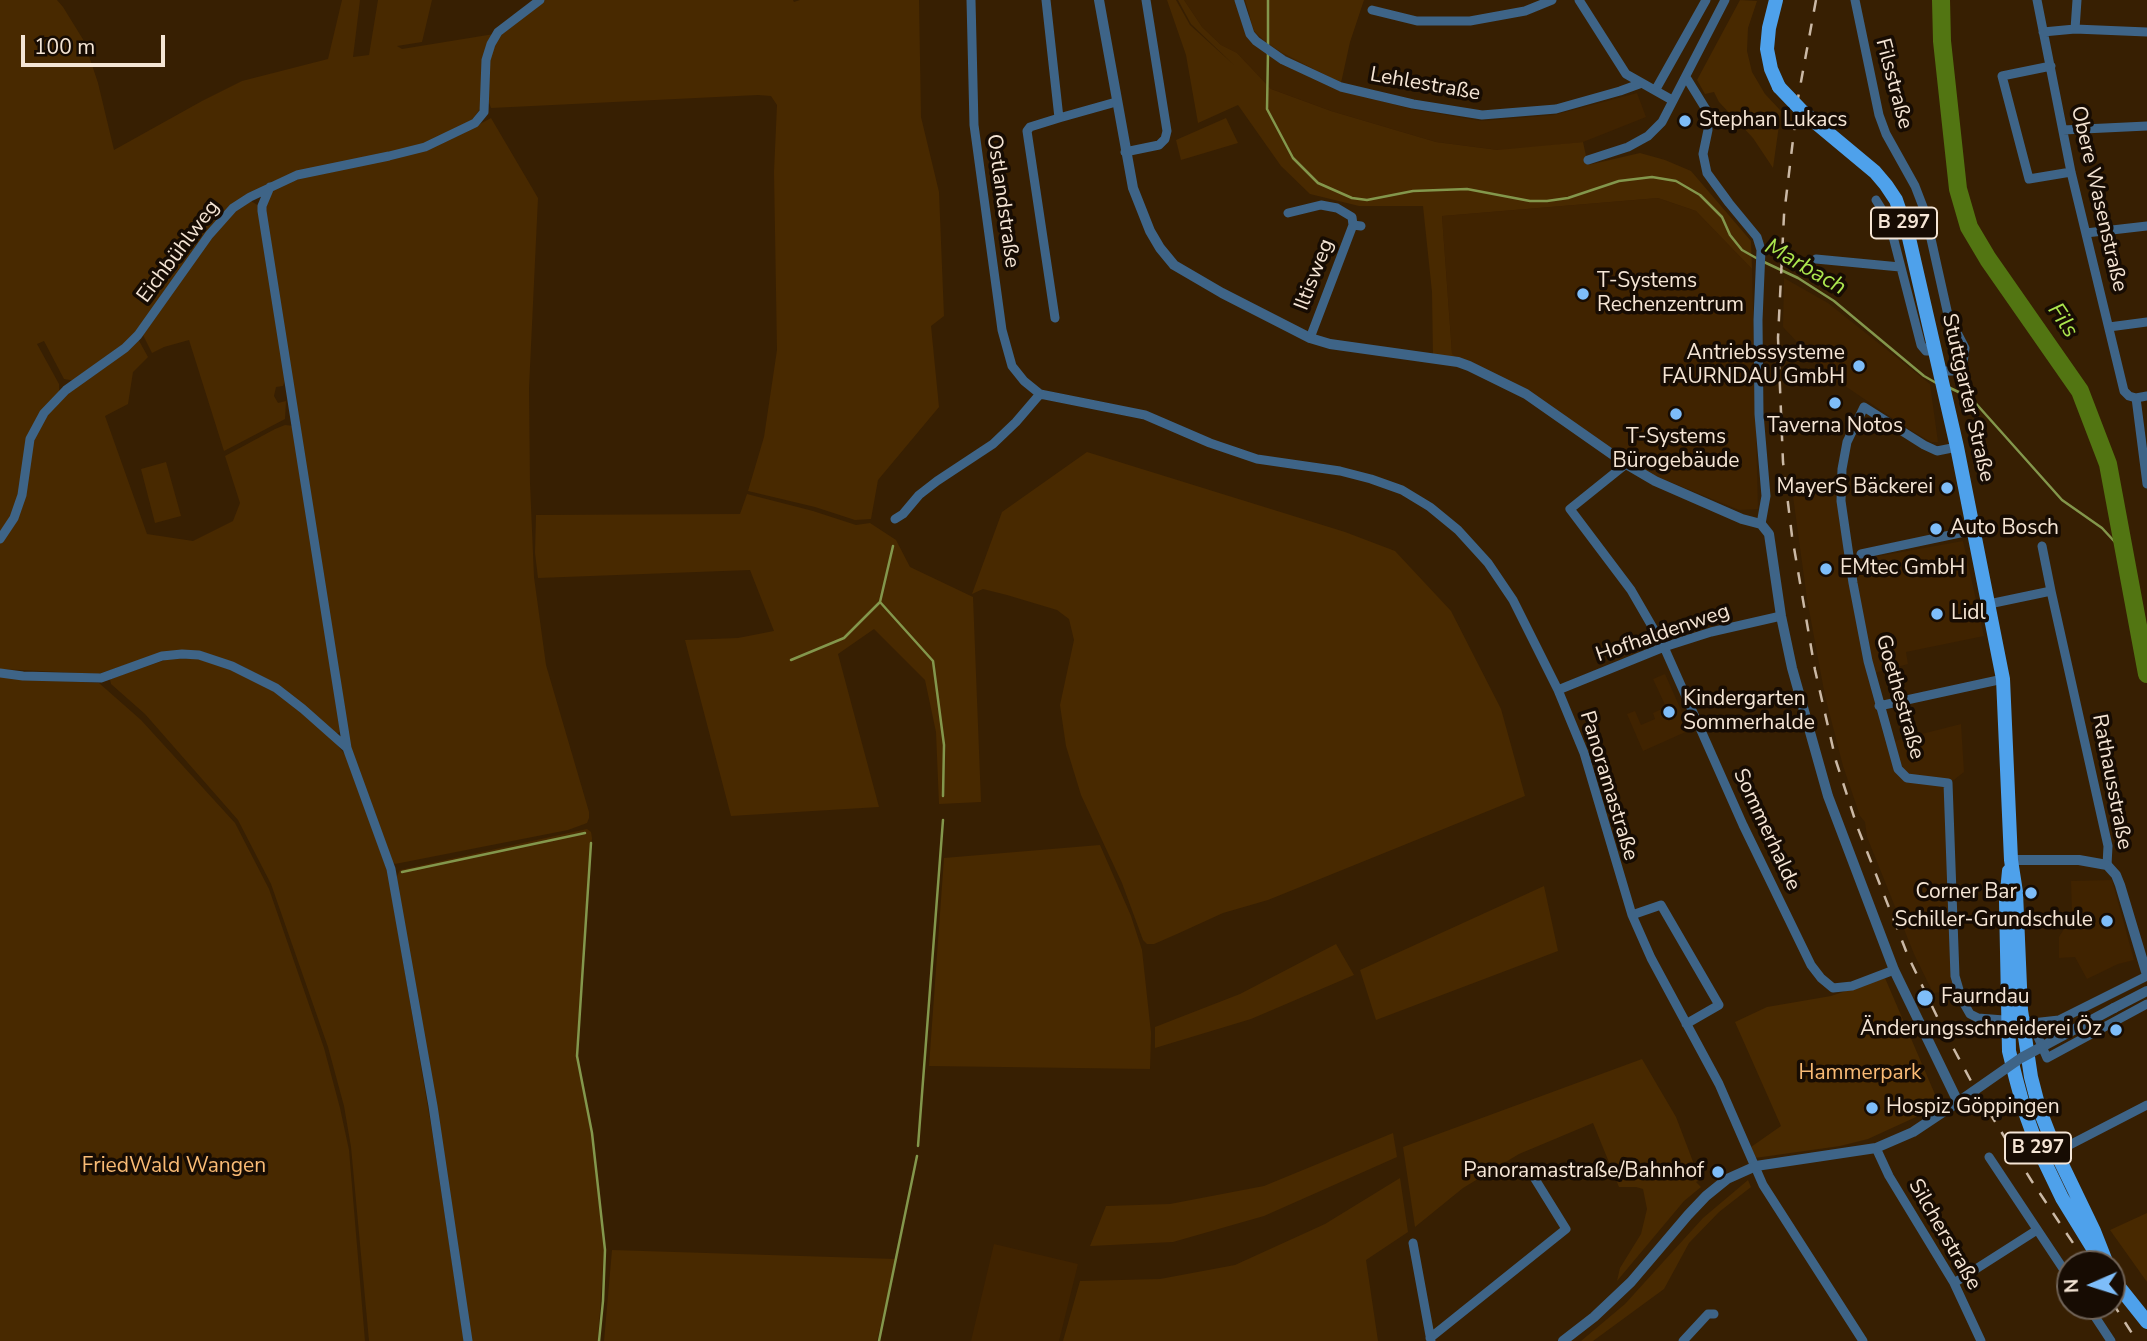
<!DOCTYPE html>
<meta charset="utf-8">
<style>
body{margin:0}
#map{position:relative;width:2147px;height:1341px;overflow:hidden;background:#371f02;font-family:"Nunito Sans",sans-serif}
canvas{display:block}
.north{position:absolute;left:2056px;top:1250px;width:70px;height:70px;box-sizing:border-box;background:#170c03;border:2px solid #706357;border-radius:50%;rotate:267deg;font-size:19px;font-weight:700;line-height:28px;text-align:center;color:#f5e5d5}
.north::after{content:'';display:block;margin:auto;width:24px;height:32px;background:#7ebdf9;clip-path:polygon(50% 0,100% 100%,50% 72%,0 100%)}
.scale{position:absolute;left:21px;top:35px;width:144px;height:32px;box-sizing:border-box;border:4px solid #f5e5d5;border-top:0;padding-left:9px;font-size:21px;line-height:24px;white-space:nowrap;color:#f5e5d5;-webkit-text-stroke:5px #170c03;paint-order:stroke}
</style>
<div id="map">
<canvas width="2147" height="1341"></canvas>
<div class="north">N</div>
<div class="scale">100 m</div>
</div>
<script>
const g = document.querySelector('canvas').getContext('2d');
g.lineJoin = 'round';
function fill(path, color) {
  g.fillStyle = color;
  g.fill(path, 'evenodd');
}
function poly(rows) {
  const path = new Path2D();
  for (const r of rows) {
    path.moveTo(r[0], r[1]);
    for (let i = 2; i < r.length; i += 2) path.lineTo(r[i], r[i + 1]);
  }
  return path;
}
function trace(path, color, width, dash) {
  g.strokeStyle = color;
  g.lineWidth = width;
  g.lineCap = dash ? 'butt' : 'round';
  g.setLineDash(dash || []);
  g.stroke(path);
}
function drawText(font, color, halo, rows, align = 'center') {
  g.font = font + ' "Nunito Sans",sans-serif';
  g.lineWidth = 7;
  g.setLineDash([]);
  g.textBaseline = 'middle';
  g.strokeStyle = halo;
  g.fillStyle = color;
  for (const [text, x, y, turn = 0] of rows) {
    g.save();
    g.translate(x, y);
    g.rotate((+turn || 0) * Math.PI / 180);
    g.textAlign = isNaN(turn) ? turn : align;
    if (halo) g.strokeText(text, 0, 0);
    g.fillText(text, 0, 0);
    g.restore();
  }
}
fill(poly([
 [1184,0,1245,0,1248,15,1341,83,1340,90,1411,109,1481,121,1554,115,1637,93,1646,117,1583,142,1514,150,1498,150,1436,142,1331,111,1271,89,1237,53,1221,45,1202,27],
 [1658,198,1696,211,1752,269,1758,509,1739,510,1626,464,1548,409,1469,366,1452,354,1442,216],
 [1784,278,1828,303,1930,384,1938,442,1931,442,1907,428,1826,373,1783,327],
 [1835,485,1846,562,1963,541,1984,636,1906,652,1908,664,1867,675,1886,743,1961,724,1964,772,1945,787,1955,991,1933,993,1914,954,1867,837,1865,822,1860,816,1843,766,1825,696,1807,599,1792,489],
 [1665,674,1690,730,1643,751,1627,714,1635,711,1641,725,1655,719,1653,713,1666,707,1653,679],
 [2112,880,2134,960,2118,964,2087,979,2075,957,2059,958,2059,937,2072,916,2071,881],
 [994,1244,1078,1264,1059,1341,971,1341]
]), '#402300');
fill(poly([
 [0,0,57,0,63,7,84,41,98,83,114,150,202,101,242,81,328,59,342,0,360,0,353,57,369,55,378,0,432,0,422,42,397,46,402,49,494,34,480,109,472,120,424,145,343,162,236,202,138,329,122,346,76,381,64,379,44,341,37,344,59,384,59,392,43,411,12,516,0,535],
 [545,0,793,0,794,2,800,0,919,0,921,117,939,192,944,316,931,326,939,407,878,480,871,519,855,520,815,507,748,491,764,437,777,350,774,172,777,105,771,96,758,95,491,108,488,100,489,60,499,35],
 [1167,0,1176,0,1190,25,1234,65,1191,24,1178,0,1184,0,1202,27,1221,45,1237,53,1271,89,1331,111,1436,142,1498,150,1583,142,1588,165,1640,153,1665,160,1691,171,1751,241,1752,269,1696,211,1658,198,1442,216,1452,354,1469,366,1433,358,1432,292,1423,206,1359,206,1310,194,1281,166,1238,105,1198,123,1186,55],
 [1245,0,1364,0,1350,42,1341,83,1281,52,1266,42,1254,31],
 [1740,0,1757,1,1748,28,1747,51,1752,72,1765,94,1781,111,1773,168,1753,138,1719,102,1714,92,1705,94,1697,80],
 [491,118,538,198,529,388,530,483,534,577,546,665,589,812,589,818,587,823,568,830,395,864,390,859,350,746,265,208,269,193,290,180,458,136],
 [1226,118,1238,143,1181,160,1176,140],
 [251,201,259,206,286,377,283,386,276,387,274,396,278,403,286,401,285,419,224,451,189,340,164,347,152,353,143,335,186,271,231,213],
 [138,339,148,357,133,372,128,404,105,416,147,534,193,541,233,521,240,503,225,456,275,429,285,425,294,426,341,728,340,732,333,736,278,686,238,664,200,653,146,658,98,674,0,669,0,544,16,520,30,446,47,415,66,395],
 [1087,452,1345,532,1395,551,1451,611,1501,709,1525,796,1268,900,1223,913,1177,934,1154,944,1147,944,1143,940,1122,883,1081,795,1066,746,1060,705,1074,640,1069,619,1057,610,1007,595,983,589,972,594,1002,512],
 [166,462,181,516,155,523,141,469],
 [747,494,813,511,856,525,870,523,896,540,910,567,973,597,981,802,939,804,936,732,925,680,874,629,838,654,879,807,731,816,685,640,738,638,774,631,750,570,538,578,535,553,536,515,740,514],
 [171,658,199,659,243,674,267,686,295,707,334,741,347,757,388,873,432,1131,464,1341,369,1341,351,1147,344,1106,328,1047,271,884,238,820,145,714,111,684,110,679],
 [0,677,99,683,141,720,235,823,269,889,324,1048,340,1108,349,1150,365,1341,0,1341],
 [587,829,591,832,592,838,576,1055,591,1133,604,1250,598,1341,470,1341,395,880,400,870],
 [1100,845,1131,916,1142,950,1151,1033,1150,1069,929,1066,944,858],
 [1544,886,1558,951,1376,1020,1360,970],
 [1336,944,1354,975,1251,1019,1155,1048,1155,1027,1240,994],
 [1885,978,1937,1099,1916,1117,1868,1139,1840,1146,1755,1158,1751,1147,1781,1126,1735,1022,1767,1007,1831,996],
 [1642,1059,1676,1117,1700,1180,1696,1182,1701,1187,1684,1201,1617,1281,1620,1268,1641,1234,1647,1209,1643,1189,1636,1187,1619,1187,1593,1123,1519,1154,1463,1188,1415,1227,1403,1147],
 [1393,1133,1397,1157,1264,1216,1173,1242,1090,1246,1106,1206,1170,1204,1264,1186],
 [1400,1178,1408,1232,1366,1260,1378,1341,1063,1341,1080,1281,1160,1279,1235,1265,1325,1224],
 [1748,1180,1751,1187,1719,1212,1689,1243,1664,1289,1593,1341,1581,1341,1625,1304,1703,1218],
 [2147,1213,2147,1282,2110,1230],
 [612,1250,896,1259,877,1341,604,1341]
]), '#482900');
trace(poly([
 [1268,46,1268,0],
 [1268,52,1267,109,1293,158,1318,183,1352,198,1367,200,1413,191,1467,189,1530,201,1547,201,1568,198,1619,181,1652,177,1676,181,1700,195,1722,217,1730,235,1742,250,1758,259],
 [1764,262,1798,278,1834,301,1924,376,1938,384],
 [1948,387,1971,398,2062,500,2102,528,2126,554],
 [893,546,880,602,933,661,944,745,943,796],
 [791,660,844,638,880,602],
 [591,843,577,1056,592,1133,605,1250,603,1301,599,1341],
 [402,872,585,833],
 [918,1146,943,820],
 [879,1341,917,1156]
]), '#83974c', 2.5);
trace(poly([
 [1941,0,1942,41,1958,189,1969,227,1988,259,2080,391,2108,464,2147,674]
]), '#527512', 18);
trace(poly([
 [971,0,974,125,1002,330,1012,366,1024,381,1040,394,1145,415,1210,443,1257,459,1340,471,1371,479,1402,490,1430,507,1458,530,1488,563,1513,600,1558,690,1584,753,1632,915,1651,958,1719,1084,1763,1185,1863,1341],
 [1046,0,1059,118],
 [1239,0,1250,34,1256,41,1283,60,1341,87,1413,104,1482,115,1556,109,1620,91,1642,83],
 [1579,0,1626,74,1672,100],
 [1855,0,1879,115,1886,134,1915,186,1925,212,1948,315,1965,348,1962,371,1939,371],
 [2037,0,2071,172,2124,391,2129,396,2136,398],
 [1372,10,1417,21,1470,21,1525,11,1552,0],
 [2075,29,2077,0],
 [2043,32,2075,29,2147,32],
 [2051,66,2002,76,2029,179,2071,172],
 [1686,77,1707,111,1708,130,1703,154,1707,173,1729,203,1757,237,1761,250,1758,320,1759,414,1766,496,1761,524],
 [1656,89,1706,0],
 [2063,130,2147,126],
 [1125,152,1159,145,1165,139,1167,131,1146,0],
 [1588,160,1628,147,1648,136,1662,122,1725,0],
 [270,187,262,206,262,211,347,748,391,869,433,1106,468,1341],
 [1876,200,1889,221,1921,345,1926,351,1935,351],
 [1288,213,1321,205,1337,208,1352,217,1353,225,1361,226],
 [2086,233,2147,226],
 [1816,259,1900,267],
 [1055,318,1027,131,1030,127,1059,118,1116,102],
 [2109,327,2147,322],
 [1310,338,1353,225],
 [2136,398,2147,484],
 [2136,398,2147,396],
 [1957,447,1937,451,1924,445,1864,407,1847,442,1842,469,1841,501,1853,583,1868,661,1898,769,1907,778,1948,783,1955,976,1962,1000,1970,1014,1978,1018,2004,1020,2022,1018,2032,1023,2059,1020,2147,976],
 [1626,464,1570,509,1631,590,1664,647,1743,825,1811,965,1821,978,1833,988,1852,986,1894,970],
 [895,519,903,514,919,495,937,481,993,444,1016,422,1040,394],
 [0,539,14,518,22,495,30,439,44,413,66,390,125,348,138,335,209,235,233,208,250,197,297,175,389,156,425,147,475,123,484,112,486,60,491,44,498,32,540,0],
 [1861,554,1974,530],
 [2051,591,2108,846,2107,865],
 [1989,604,2051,591,2042,546],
 [0,673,23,676,101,678,162,656,182,654,199,655,232,666,276,688,303,709,347,748],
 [1558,690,1664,647,1711,632,1781,616],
 [1879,706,2003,679],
 [1632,915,1661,905,1719,1005,1686,1024],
 [2032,1023,2047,1058,2147,1004],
 [1876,1148,1889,1176,1954,1283,1981,1341],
 [2056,1152,2147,1105],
 [1989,1157,2070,1279],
 [1413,1243,1431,1341],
 [1954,1283,2037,1230],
 [2088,1306,2111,1341],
 [1430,1338,1566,1229,1535,1179],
 [1683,1341,1708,1314,1714,1314]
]), '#3e6487', 9);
trace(poly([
 [1099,0,1133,188,1150,231,1160,248,1174,265,1222,293,1310,338,1330,344,1458,362,1469,366,1526,394,1626,464,1655,481,1742,519,1761,524,1769,534,1781,616,1792,668,1828,796,1894,970,1958,1102,1913,1132,1876,1148,1756,1166,1727,1179,1706,1196,1688,1215,1631,1282,1594,1317,1563,1341],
 [2011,860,2079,860,2107,865,2116,875,2120,885,2147,975],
 [2114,1008,2147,991]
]), '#3e6487', 10);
trace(poly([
 [1776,0,1769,28,1767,49,1771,69,1779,87],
 [1803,112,1875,172,1886,185,1896,200,1909,238,1957,447,2003,679,2011,860,2016,892,2021,1010,2031,1077,2039,1108,2056,1152,2094,1231,2107,1264],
 [2009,871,2006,902,2009,1051,2016,1079,2025,1112,2038,1148,2062,1198,2097,1255],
 [2112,1278,2147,1322]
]), '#4ea1eb', 14);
trace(poly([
 [1816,0,1798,98,1784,215,1778,338,1783,462,1792,536,1815,670,1836,761,1857,826,1908,956,1942,1027,1978,1094,2031,1180,2087,1264],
 [2112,1302,2137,1341]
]), '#cbb9a6', 2.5, [12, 12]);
trace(poly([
 [1958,1102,2021,1058,2114,1008]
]), '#3e6487', 10);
trace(poly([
 [1779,87,1803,112]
]), '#4ea1eb', 14);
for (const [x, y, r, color] of [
 [1685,121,7,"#7ebdf9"],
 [1583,294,7,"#7ebdf9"],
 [1859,366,7,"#7ebdf9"],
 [1835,403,7,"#7ebdf9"],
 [1676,414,7,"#7ebdf9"],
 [1947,488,7,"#7ebdf9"],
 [1936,529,7,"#7ebdf9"],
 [1826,569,7,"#7ebdf9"],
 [1937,614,7,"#7ebdf9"],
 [1669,712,7,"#7ebdf9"],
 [2031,893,7,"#7ebdf9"],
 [2107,921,7,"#7ebdf9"],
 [1925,998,9,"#7ebdf9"],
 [2116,1030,7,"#7ebdf9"],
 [1872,1108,7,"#7ebdf9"],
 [1718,1172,7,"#7ebdf9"]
]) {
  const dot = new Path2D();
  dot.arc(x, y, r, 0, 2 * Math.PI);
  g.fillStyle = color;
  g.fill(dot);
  trace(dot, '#170c03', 2.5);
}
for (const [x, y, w] of [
 [1904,223,66],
 [2038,1148,66]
]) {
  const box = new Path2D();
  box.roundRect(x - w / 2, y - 15.5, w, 31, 5);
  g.fillStyle = '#170c03';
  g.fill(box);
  trace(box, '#f5e5d5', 2);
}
drawText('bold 19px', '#f5e5d5', null, [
 ["B 297",1904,223],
 ["B 297",2038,1148]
]);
drawText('21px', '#f5e5d5', '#170c03', [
 ["Filsstraße",1893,84,75],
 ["Lehlestraße",1425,85,10],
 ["Obere Wasenstraße",2098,199,77],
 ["Ostlandstraße",1002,201,82],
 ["Eichbühlweg",179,252,-53],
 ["Iltisweg",1315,275,-69],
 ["Stuttgarter Straße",1967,398,77],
 ["Hofhaldenweg",1663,634,-19],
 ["Goethestraße",1899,697,74],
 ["Rathausstraße",2111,782,79],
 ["Panoramastraße",1608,786,73],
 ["Sommerhalde",1766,830,65],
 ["Silcherstraße",1944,1235,60]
]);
drawText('21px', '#f5e5d5', '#170c03', [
 ["Stephan Lukacs",1699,121],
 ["T-Systems",1597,282],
 ["Rechenzentrum",1597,306],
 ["Antriebssysteme",1845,354,"right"],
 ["FAURNDAU GmbH",1845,378,"right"],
 ["Taverna Notos",1835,427,"center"],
 ["T-Systems",1676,438,"center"],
 ["Bürogebäude",1676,462,"center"],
 ["MayerS Bäckerei",1933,488,"right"],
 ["Auto Bosch",1950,529],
 ["EMtec GmbH",1840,569],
 ["Lidl",1951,614],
 ["Kindergarten",1683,700],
 ["Sommerhalde",1683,724],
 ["Corner Bar",2017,893,"right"],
 ["Schiller-Grundschule",2093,921,"right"],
 ["Faurndau",1941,998],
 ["Änderungsschneiderei Öz",2102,1030,"right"],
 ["Hospiz Göppingen",1886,1108],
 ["Panoramastraße/Bahnhof",1704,1172,"right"]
], 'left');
drawText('21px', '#fabb75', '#170c03', [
 ["Hammerpark",1860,1074],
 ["FriedWald Wangen",174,1167]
]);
drawText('italic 23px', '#ace74e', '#170c03', [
 ["Marbach",1805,268,30],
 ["Fils",2062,321,56]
]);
</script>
